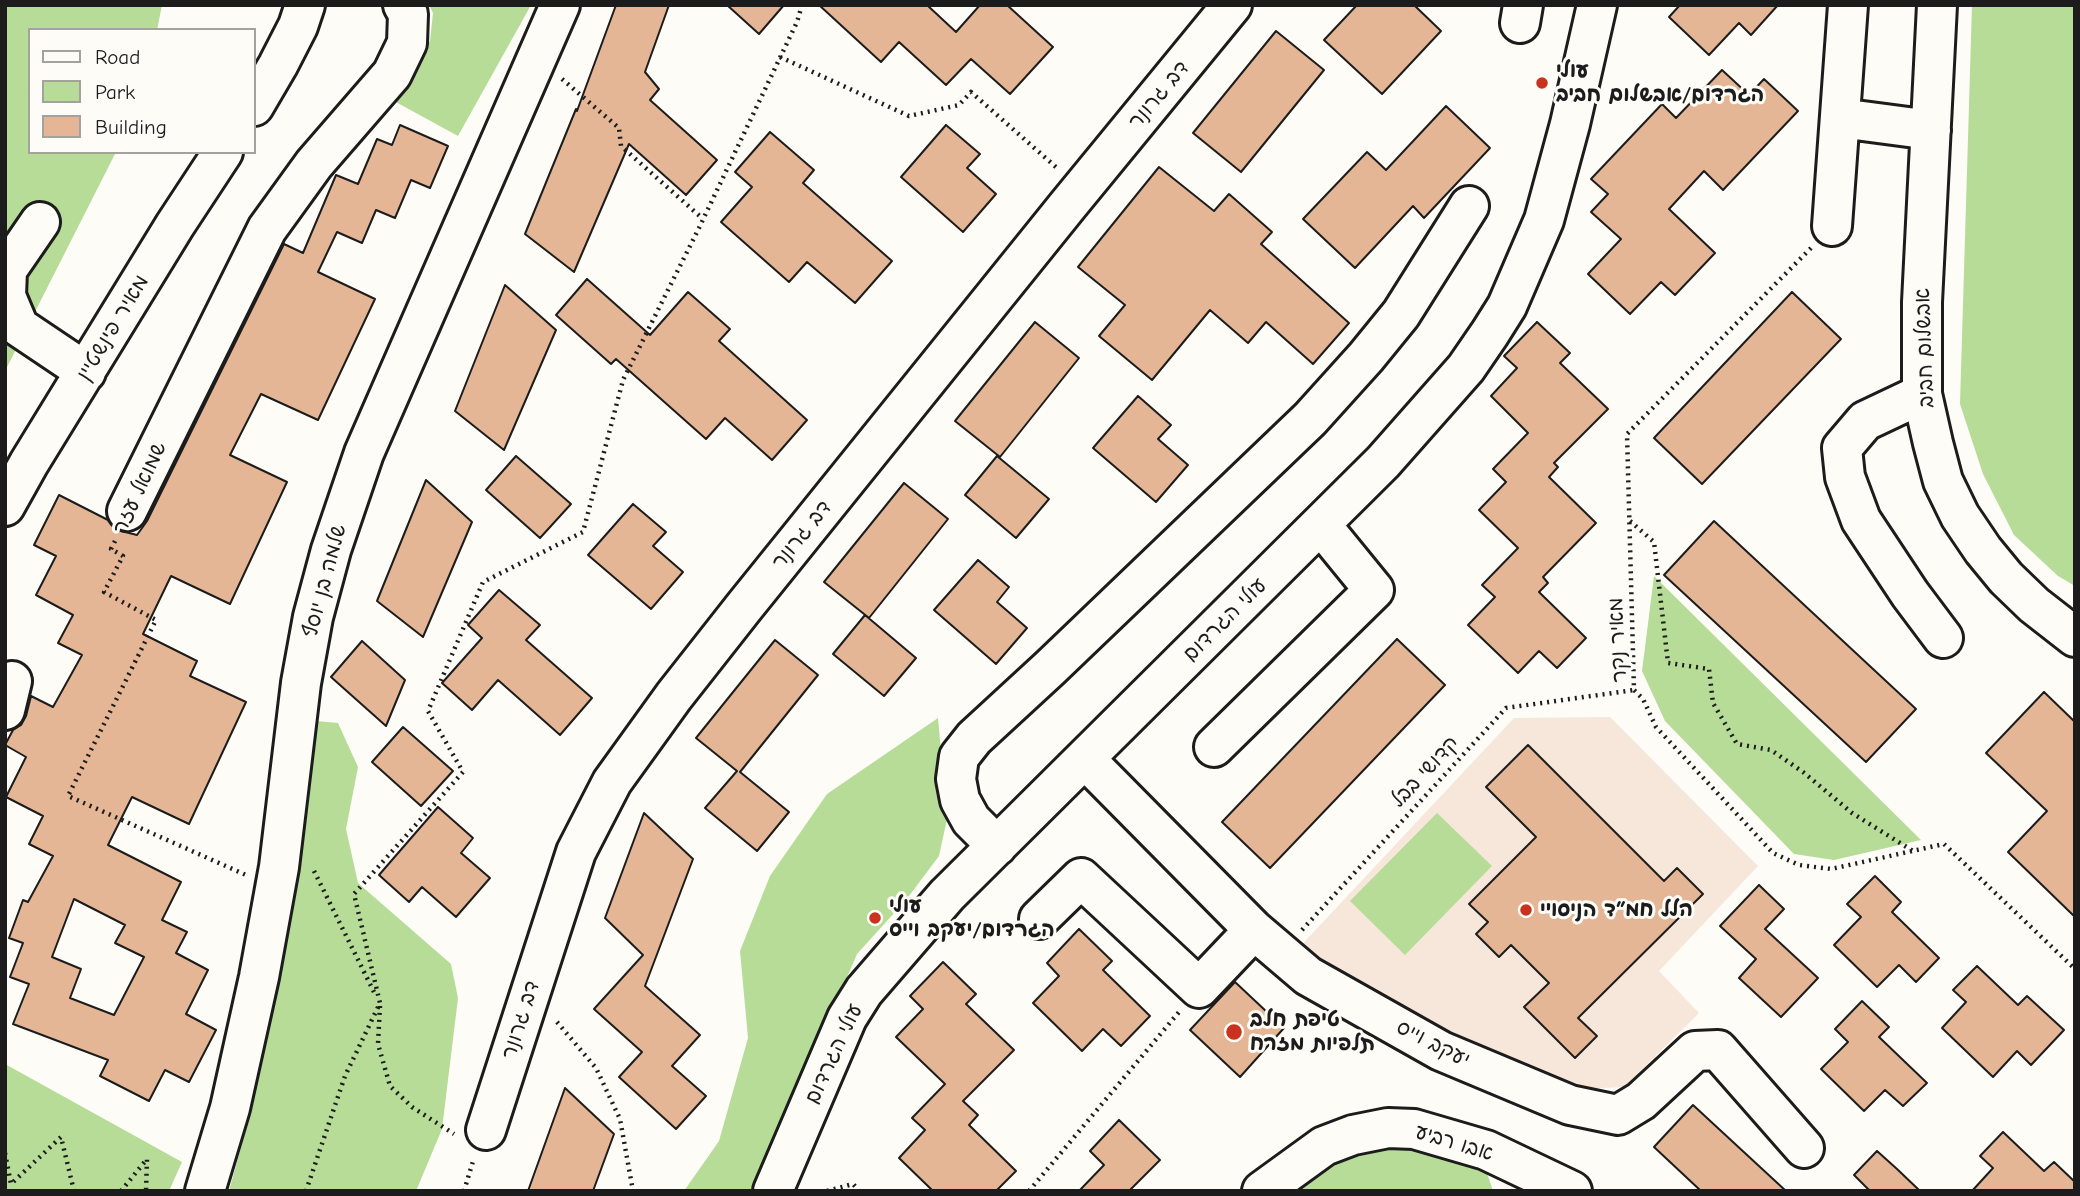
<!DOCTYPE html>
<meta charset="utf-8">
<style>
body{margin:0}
#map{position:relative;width:2080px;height:1196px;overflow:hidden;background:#fdfcf7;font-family:"Comic Neue",sans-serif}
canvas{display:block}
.frame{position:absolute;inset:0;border:7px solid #1c1c1c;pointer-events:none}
.legend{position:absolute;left:28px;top:28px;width:228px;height:126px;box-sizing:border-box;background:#fdfcf7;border:2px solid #a3a29f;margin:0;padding:9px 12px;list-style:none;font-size:21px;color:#1c1c1c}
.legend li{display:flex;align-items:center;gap:14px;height:35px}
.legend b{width:35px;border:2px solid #a3a29f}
</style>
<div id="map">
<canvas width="2080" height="1196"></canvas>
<div class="frame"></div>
<ul class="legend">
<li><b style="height:9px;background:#fdfcf7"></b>Road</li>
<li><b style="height:19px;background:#b6dc97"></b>Park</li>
<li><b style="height:19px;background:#e4b695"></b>Building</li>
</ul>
</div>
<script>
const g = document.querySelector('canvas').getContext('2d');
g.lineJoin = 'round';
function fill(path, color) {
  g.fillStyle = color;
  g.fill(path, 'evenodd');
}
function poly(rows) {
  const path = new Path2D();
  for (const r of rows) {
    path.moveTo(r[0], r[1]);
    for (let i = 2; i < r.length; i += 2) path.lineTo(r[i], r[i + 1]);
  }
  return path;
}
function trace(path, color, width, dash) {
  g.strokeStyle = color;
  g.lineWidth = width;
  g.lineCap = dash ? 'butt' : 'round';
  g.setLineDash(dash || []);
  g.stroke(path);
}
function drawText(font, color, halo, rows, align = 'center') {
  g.font = font + ' "Comic Neue","Playpen Sans Hebrew",sans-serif';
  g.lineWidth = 6;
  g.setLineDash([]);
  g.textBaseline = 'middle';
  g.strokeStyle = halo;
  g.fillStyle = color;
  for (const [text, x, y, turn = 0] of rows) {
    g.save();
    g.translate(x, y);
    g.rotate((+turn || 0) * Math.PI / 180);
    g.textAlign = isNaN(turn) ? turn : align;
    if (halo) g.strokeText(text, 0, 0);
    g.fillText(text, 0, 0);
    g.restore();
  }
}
fill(poly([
 [1610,717,1758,866,1659,971,1699,1013,1624,1087,1576,1089,1437,1042,1293,954,1514,718]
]), '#f6e7da');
fill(poly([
 [5,5,162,5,157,30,30,30,30,152,116,152,5,371],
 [429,5,531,5,458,136,394,101,430,41,433,13],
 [1972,5,2075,5,2075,586,2058,576,2014,535,1983,474,1960,404],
 [1654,576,1921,840,1834,860,1794,854,1665,721,1642,671],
 [938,718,947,819,939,856,906,900,857,954,755,1191,684,1191,719,1141,748,1038,740,951,770,876,827,794],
 [316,721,338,723,358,767,346,829,358,883,451,964,458,998,442,1129,416,1191,229,1191,246,1129],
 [1437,813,1492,866,1405,955,1350,901],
 [5,1064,182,1162,169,1191,5,1191],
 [1402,1142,1485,1167,1493,1191,1281,1191,1291,1181,1351,1157]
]), '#b6dc97');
const building = poly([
 [616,5,669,5,645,72,659,89,650,100,717,160,686,195,629,144,574,272,525,234,576,109,577,111,616,5],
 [727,5,784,5,759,34,727,5],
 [819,5,927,5,956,32,980,5,1007,5,1053,47,1010,94,971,59,946,85,899,42,881,62,819,5],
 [1357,5,1414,5,1441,31,1382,94,1324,40,1357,5],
 [1680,5,1778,5,1751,35,1739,23,1709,55,1669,17,1680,5],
 [1276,31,1324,70,1241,172,1193,133,1276,31],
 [1722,70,1749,95,1764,79,1798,111,1723,190,1704,171,1669,209,1715,253,1675,295,1661,282,1630,314,1588,274,1621,239,1591,212,1608,194,1591,179,1662,104,1676,118,1722,70],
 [1446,106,1490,148,1424,218,1413,206,1355,268,1303,219,1367,152,1386,170,1446,106],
 [400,125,448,146,430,188,411,180,395,218,376,210,362,243,337,232,318,272,375,299,318,420,261,394,230,455,287,482,230,604,171,576,143,634,197,661,190,676,246,702,189,824,132,797,108,845,181,882,162,920,187,932,176,953,208,970,186,1014,216,1030,189,1082,165,1070,149,1101,100,1076,108,1060,13,1024,29,984,10,977,23,943,9,938,23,900,28,902,53,856,29,844,43,816,6,797,26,757,5,745,13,730,21,725,26,716,31,696,53,707,82,655,58,643,73,615,36,595,56,556,34,545,59,495,108,520,117,530,137,535,147,521,284,244,303,253,336,175,358,184,377,139,392,145,400,125],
 [74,899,125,925,115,943,144,957,114,1015,70,998,81,969,52,957,74,899],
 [946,125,980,154,967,168,996,194,963,232,901,177,946,125],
 [770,132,814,170,803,183,892,261,855,303,807,262,789,282,721,222,752,187,735,172,770,132],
 [1159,167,1214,211,1229,194,1272,232,1261,244,1349,323,1313,364,1266,322,1248,343,1210,310,1152,380,1099,336,1125,305,1078,267,1159,167],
 [587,279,650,335,688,292,730,329,719,341,807,420,772,460,725,418,706,439,616,359,611,364,556,315,587,279],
 [505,285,556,330,504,450,455,411,505,285],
 [1792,292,1841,339,1702,484,1654,438,1792,292],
 [1035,322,1079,358,1000,457,955,421,1035,322],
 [1537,322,1570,353,1560,363,1608,409,1554,463,1558,467,1549,477,1596,523,1543,577,1548,583,1539,592,1586,638,1557,668,1539,651,1518,673,1468,625,1495,597,1482,585,1518,548,1479,510,1506,482,1493,469,1528,433,1491,396,1517,368,1504,356,1537,322],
 [1138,396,1171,425,1158,439,1188,465,1156,502,1093,448,1138,396],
 [516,456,571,504,540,538,486,490,516,456],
 [997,456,1049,499,1016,538,965,495,997,456],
 [426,480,472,522,423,637,377,601,426,480],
 [904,483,948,519,869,618,824,582,904,483],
 [633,504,666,532,653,546,683,572,651,609,588,555,633,504],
 [1714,521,1916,709,1866,762,1664,575,1714,521],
 [978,560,1009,587,997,602,1027,628,996,664,934,610,978,560],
 [499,590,540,625,526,640,592,698,560,735,498,680,472,710,442,683,482,638,468,625,499,590],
 [865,615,916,658,884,696,833,654,865,615],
 [1397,639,1445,685,1270,868,1222,822,1397,639],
 [775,640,818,675,740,772,789,812,757,851,705,808,737,771,696,738,775,640],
 [362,641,405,680,386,726,331,677,362,641],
 [2044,692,2075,722,2075,917,2008,852,2047,811,1986,753,2044,692],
 [403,727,453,771,421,806,372,762,403,727],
 [1528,745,1664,881,1677,868,1703,894,1578,1018,1597,1036,1575,1058,1524,1007,1549,983,1511,945,1499,957,1476,934,1488,922,1469,904,1536,837,1486,787,1528,745],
 [438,807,473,838,461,853,490,878,456,917,422,887,409,902,379,875,438,807],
 [644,813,693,859,645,986,700,1035,672,1066,706,1096,676,1129,619,1077,642,1052,594,1009,643,955,605,918,644,813],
 [1875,876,1901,902,1892,912,1939,958,1916,982,1899,965,1877,987,1834,945,1861,917,1847,904,1875,876],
 [1759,885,1784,909,1765,929,1818,978,1781,1017,1739,978,1756,959,1720,926,1759,885],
 [1079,929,1112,961,1103,970,1150,1016,1121,1046,1103,1029,1082,1051,1033,1003,1059,976,1047,963,1079,929],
 [943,962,976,994,966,1004,1014,1050,963,1101,978,1115,969,1125,1016,1171,996,1191,933,1191,899,1158,925,1130,912,1118,945,1084,896,1037,923,1009,910,996,943,962],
 [1977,966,2018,1005,2027,996,2064,1030,2031,1065,2017,1051,1993,1077,1942,1028,1966,1002,1953,990,1977,966],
 [1235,982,1284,1028,1240,1077,1190,1030,1235,982],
 [1862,1001,1889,1027,1879,1037,1927,1083,1903,1106,1885,1090,1864,1111,1821,1069,1848,1042,1835,1029,1862,1001],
 [565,1088,614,1134,593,1191,528,1191,565,1088],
 [1693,1105,1720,1130,1786,1191,1701,1191,1654,1147,1693,1105],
 [1119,1120,1160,1160,1129,1191,1079,1191,1104,1165,1090,1151,1119,1120],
 [2003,1132,2044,1171,2054,1162,2075,1182,2075,1191,1972,1191,1993,1168,1980,1156,2003,1132],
 [1877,1151,1897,1169,1920,1191,1870,1191,1854,1175,1877,1151]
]);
fill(building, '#e4b695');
trace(building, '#1c1c1c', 2);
const minor = poly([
 [1937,5,1922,302,1922,394,1933,443,1943,481,1960,516,1983,550,2006,578,2034,605,2075,637],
 [1520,23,1523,5],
 [254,106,278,65,298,26,305,5],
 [1840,118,1931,130],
 [40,222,7,270,6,296,19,327,86,372],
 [1832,226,1848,5],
 [1922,394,1865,421,1842,448,1845,477,1861,520,1910,594,1943,638],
 [5,506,29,463,175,225,223,152],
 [127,511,267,229,314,164,392,74,407,43,408,14,403,5],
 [5,710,12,681],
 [1214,747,1374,590,1321,525],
 [1085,759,1254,930,1308,976,1441,1051,1570,1105,1618,1115,1641,1101,1695,1051,1718,1050,1804,1148],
 [997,846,971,820,960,800,956,779,959,757,974,738,1050,668,1310,419,1366,357,1401,314,1469,206],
 [1039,919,1081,878,1199,988,1254,930],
 [486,1130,576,852,612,782,674,696,744,607,1068,205,1232,5],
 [205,1191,230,1108,259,977,279,867,301,683,313,617,331,550,364,453,560,5],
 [773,1191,847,1018,864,991,947,895,1383,462,1466,368,1490,333,1507,306,1544,220,1570,124,1597,5],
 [1262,1191,1324,1146,1353,1135,1388,1128,1414,1129,1486,1150,1572,1191]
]);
trace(minor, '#1c1c1c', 44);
trace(poly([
 [780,57,909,116,959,105,971,92,1057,168],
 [562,79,619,128,621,146,703,219],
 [1811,248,1627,434,1634,690,1643,699,1656,727,1773,853,1799,865,1831,869,1944,844,2075,969],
 [1630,521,1654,542,1668,663,1709,669,1713,703,1737,744,1771,750,1803,772,1852,813,1913,851],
 [115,541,111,549,123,556,104,592,156,620,68,796,246,875],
 [314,871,375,994],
 [1302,930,1506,708,1634,690],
 [380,1006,378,1044,390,1086,412,1107,454,1134],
 [557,1022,596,1068,620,1119,633,1191],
 [5,1153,11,1184,61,1137,74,1191],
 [121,1191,147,1159,146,1191],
 [306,1191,345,1076,380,1003,354,894,463,772,428,711,483,582,583,532,623,380,699,228,797,22,802,5],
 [464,1191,474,1158],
 [827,1191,853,1184,859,1191],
 [1029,1191,1179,1012]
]), '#1c1c1c', 4.5, [2, 5]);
trace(minor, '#fdfcf7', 38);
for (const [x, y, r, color] of [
 [1542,83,7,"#c8321e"],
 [1526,910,7,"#c8321e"],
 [875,918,7,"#c8321e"],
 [1234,1032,9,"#c8321e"]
]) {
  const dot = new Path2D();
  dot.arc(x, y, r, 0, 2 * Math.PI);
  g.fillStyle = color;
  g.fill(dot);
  trace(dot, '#fdfcf7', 2.5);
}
drawText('bold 21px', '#1c1c1c', '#fdfcf7', [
 ["עולי",1556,71],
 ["הגרדום/אבשלום חביב",1556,95],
 ["עולי",889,906],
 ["הגרדום/יעקב וייס",889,930],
 ["הלל חמ״ד הניסויי",1540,910],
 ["טיפת חלב",1250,1020],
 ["תלפיות מזרח",1250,1044]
], 'left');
drawText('21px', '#1c1c1c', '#fdfcf7', [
 ["דב גרונר",1159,95,-50],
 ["מאיר פינשטיין",113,328,-59],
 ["אבשלום חביב",1925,348,-92],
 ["שמואל עזר",140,488,-65],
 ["דב גרונר",802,535,-51],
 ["שלמה בן יוסף",325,581,-75],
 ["עולי הגרדום",1225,620,-45],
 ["מאיר נקר",1618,640,-93],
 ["קדושי בבל",1425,772,-47],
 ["דב גרונר",521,1020,-72],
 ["יעקב וייס",1433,1044,27],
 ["עולי הגרדום",834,1054,-65],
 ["אבו רביע",1454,1143,17]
]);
</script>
